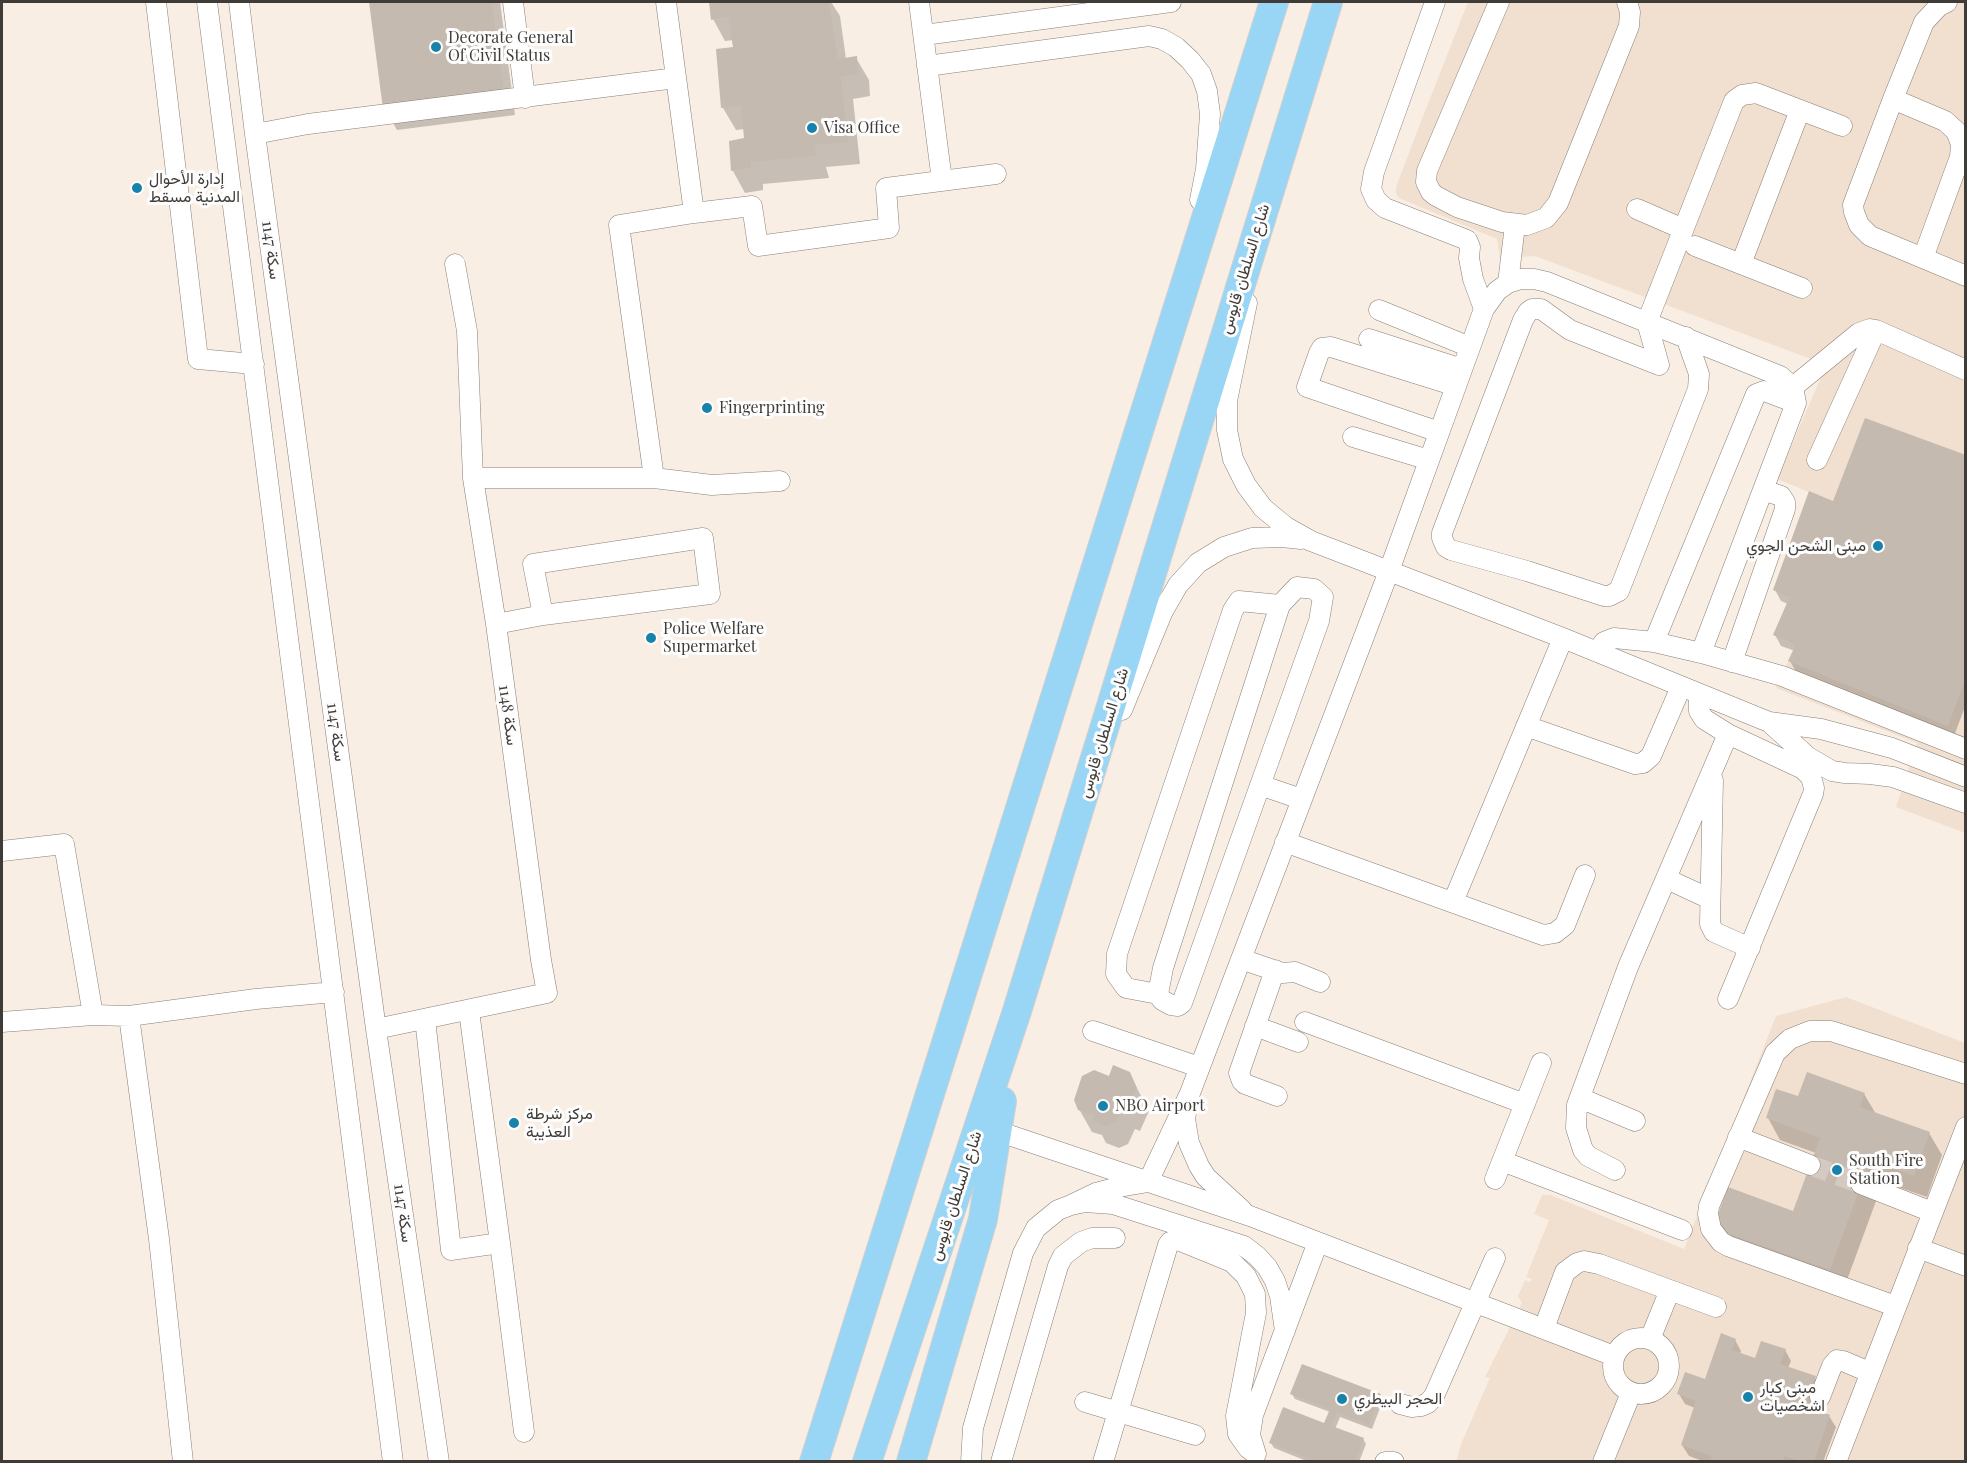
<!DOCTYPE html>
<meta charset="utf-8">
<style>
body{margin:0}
#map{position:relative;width:1967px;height:1463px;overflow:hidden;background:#f9eee4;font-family:"Playfair Display",serif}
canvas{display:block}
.frame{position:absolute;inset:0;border:3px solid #3f3b37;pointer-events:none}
</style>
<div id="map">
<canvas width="1967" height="1463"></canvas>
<div class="frame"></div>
</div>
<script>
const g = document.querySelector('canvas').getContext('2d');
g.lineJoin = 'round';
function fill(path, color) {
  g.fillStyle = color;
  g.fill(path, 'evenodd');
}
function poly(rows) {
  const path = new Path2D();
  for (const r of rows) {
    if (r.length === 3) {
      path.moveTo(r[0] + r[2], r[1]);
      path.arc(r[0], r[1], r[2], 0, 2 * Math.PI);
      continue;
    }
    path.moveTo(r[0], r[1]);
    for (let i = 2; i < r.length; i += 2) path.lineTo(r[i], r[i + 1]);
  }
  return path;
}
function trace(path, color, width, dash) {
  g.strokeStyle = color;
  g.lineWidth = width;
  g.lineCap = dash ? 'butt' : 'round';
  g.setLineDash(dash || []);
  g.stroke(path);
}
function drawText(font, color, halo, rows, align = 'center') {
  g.font = font + ' "Playfair Display",Vazirmatn,serif';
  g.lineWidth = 6;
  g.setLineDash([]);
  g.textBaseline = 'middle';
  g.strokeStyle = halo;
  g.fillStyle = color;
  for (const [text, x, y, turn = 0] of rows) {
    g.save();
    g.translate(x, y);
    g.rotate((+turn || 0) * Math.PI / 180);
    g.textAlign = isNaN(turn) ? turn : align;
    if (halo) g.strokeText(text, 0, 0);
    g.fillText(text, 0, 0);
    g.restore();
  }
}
fill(poly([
 [1468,2,1965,2,1965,833,1896,807,1917,743,1776,688,1796,644,1773,635,1790,597,1773,590,1809,492,1777,479,1821,377,1811,359,1535,256,1521,257,1517,266,1510,264,1500,259,1497,239,1399,198,1396,193,1396,187,1418,129],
 [1846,997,1965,1043,1965,1461,1456,1462,1461,1444,1490,1378,1485,1377,1522,1303,1518,1296,1525,1280,1530,1282,1532,1279,1526,1277,1549,1220,1534,1214,1542,1195,1550,1195,1558,1198,1684,1249,1776,1016]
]), '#f1e0d0');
fill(poly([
 [371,2,500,2,515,115,397,130,384,108],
 [711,2,831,2,840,16,846,59,856,58,869,80,870,96,853,99,860,164,826,167,829,178,763,184,763,190,745,193,733,171,746,139,745,129,736,130,723,108,735,48,734,40,725,41,713,19],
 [1966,457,1966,704,1954,736,1796,672,1790,661,1795,651,1781,646,1775,635,1788,604,1781,601,1775,590,1834,503],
 [1129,1073,1149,1111,1140,1131,1135,1129,1128,1144,1119,1148,1106,1143,1102,1135,1092,1132,1079,1109,1110,1077],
 [1864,1094,1876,1114,1929,1133,1942,1155,1927,1197,1883,1182,1843,1291,1727,1250,1714,1228,1794,1213,1816,1153,1780,1140,1768,1118,1799,1098],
 [1735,1340,1741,1351,1740,1354,1756,1360,1785,1350,1791,1361,1788,1368,1815,1378,1821,1388,1813,1410,1829,1416,1836,1427,1823,1462,1705,1462,1689,1456,1682,1445,1695,1408,1685,1404,1679,1394,1706,1381],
 [1292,1394,1380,1396,1383,1400,1372,1429,1340,1417,1335,1429,1363,1439,1366,1444,1359,1462,1309,1462,1274,1448,1271,1443,1325,1425,1330,1412,1295,1399]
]), '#0003');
fill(poly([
 [369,2,492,2,504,93,383,109],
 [709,2,829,2,838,59,857,56,858,74,841,77,848,142,815,145,817,156,751,162,751,168,731,171,729,141,744,138,741,106,721,108,716,49,733,47,728,17,711,20],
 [1865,418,1966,455,1966,678,1948,726,1788,661,1796,644,1773,635,1790,596,1773,590,1809,491,1833,501],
 [1113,1065,1130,1072,1137,1088,1128,1110,1122,1108,1116,1122,1105,1126,1092,1121,1094,1116,1078,1110,1074,1100,1082,1076,1094,1070,1109,1076],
 [1807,1072,1865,1093,1860,1107,1930,1132,1914,1176,1870,1160,1830,1270,1713,1228,1728,1187,1793,1211,1820,1138,1766,1118,1776,1089,1798,1096],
 [1721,1333,1736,1339,1732,1350,1755,1358,1761,1341,1786,1349,1780,1364,1816,1376,1805,1406,1830,1415,1814,1462,1801,1462,1785,1456,1783,1462,1709,1462,1712,1456,1681,1445,1696,1401,1677,1394,1685,1372,1705,1379],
 [1302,1364,1381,1394,1369,1425,1337,1413,1332,1426,1364,1438,1355,1462,1317,1462,1269,1443,1283,1407,1324,1423,1330,1409,1290,1394]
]), '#c5bab0');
trace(poly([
 [1810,1165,1861,1184]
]), '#d4cac1', 20, [20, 10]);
const minor = poly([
 [156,2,198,359,254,364],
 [207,2,393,1462],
 [239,2,255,134,376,1029,439,1462],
 [513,2,525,98],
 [666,2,694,213],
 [919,2,942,181],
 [1435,2,1374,172,1371,189,1376,200,1385,208,1467,240,1470,247,1469,258,1473,279,1484,309],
 [1499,2,1427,171,1426,182,1431,192,1436,196,1457,207,1502,222,1527,225,1546,218,1558,203,1629,26,1630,12,1627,2],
 [1947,2,1939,6,1924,22,1893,99,1853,205,1854,212,1859,225,1870,236,1966,276],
 [924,35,1171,2],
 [927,66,1149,36,1162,39,1176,47,1190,60,1201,74,1207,91,1210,114,1206,169,1200,200],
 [1893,99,1945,121,1956,131,1961,144,1960,157,1923,258],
 [255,134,308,124,676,78],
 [1637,209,1683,229],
 [1695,246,1802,288],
 [1741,264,1800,110],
 [1508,283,1515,225],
 [1247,303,1227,401,1227,430,1233,459,1246,485,1263,508,1286,527,1311,541,1563,638,1769,722,1821,729,1892,748,1966,777],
 [1379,310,1470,347],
 [1369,339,1462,369],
 [1659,365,1570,330,1541,309,1532,309,1528,312,1523,320,1442,533,1442,538,1446,547,1451,550,1527,571,1604,596,1609,596,1619,591,1698,389,1699,374,1686,337],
 [1659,365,1647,322,1734,101,1742,95,1756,93,1842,126],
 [1793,387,1859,333,1870,329,1876,330,1966,370],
 [1439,432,1307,387,1319,353,1322,348,1331,347,1456,386],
 [1353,437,1429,460],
 [1817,460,1876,330],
 [473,478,654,478,712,485,780,481],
 [654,478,619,225,694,213,752,206,758,246,889,228,886,188,996,174],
 [1297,587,1314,589,1323,597,1319,621,1182,1003,1178,1006,1171,1005,1162,1000,1158,994,1163,968,1280,605,1297,587],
 [496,624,543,615,710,594,703,538,533,564,543,615],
 [1654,642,1756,394,1764,391,1796,403],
 [1597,652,1604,642,1614,638,1654,642,1701,653,1782,676,1966,749],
 [1732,662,1785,509,1785,502,1781,496,1763,490],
 [1699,694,1699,711,1704,719,1728,734,1803,769,1811,777,1814,788,1813,794,1728,999],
 [1122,710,1163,611,1178,585,1198,563,1224,547,1252,538,1282,537,1301,539],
 [1769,722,1808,757,1832,771,1845,773,1870,774,1893,777,1966,803],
 [1526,726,1635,764,1643,763,1651,756,1681,687],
 [1713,780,1710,924,1714,932,1750,948],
 [1260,785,1301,799],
 [1285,842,1543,935,1555,933,1565,925,1585,875],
 [2,851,64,844,93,1015],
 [1667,879,1710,899],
 [1453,902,1563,638],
 [1241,959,1282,973,1295,972,1320,982],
 [1275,970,1239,1073,1242,1081,1245,1084,1277,1096],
 [1158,994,1126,988,1116,974,1117,954,1233,610,1239,601,1280,605],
 [129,1016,159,1239,183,1462],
 [425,1019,451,1250,500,1243,469,1011],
 [2,1022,93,1015,129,1016,256,999,334,992],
 [1305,1022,1525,1104],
 [1255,1026,1298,1042],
 [376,1029,547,993,541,960,496,624,473,478,467,331,455,264],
 [1093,1031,1199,1067],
 [1580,1098,1635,1121],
 [1187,1107,1185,1119,1189,1143,1199,1166,1206,1177,1242,1210],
 [997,1131,1250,1216,1614,1356],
 [1738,1137,1810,1165],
 [1502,1161,1682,1230],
 [1615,1170,1588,1156,1583,1150,1576,1128,1577,1105,1628,967,1728,734],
 [1495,1179,1541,1063],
 [1861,1184,1932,1212],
 [1071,1205,1096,1193,1119,1187,1148,1182,1190,1093,1389,571,1484,309,1497,291,1508,283,1521,279,1534,279,1547,282,1780,376,1793,387,1796,403,1701,653],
 [500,1243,524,1432],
 [1918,1248,1966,1266],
 [1895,1306,1728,1246,1721,1242,1711,1229,1708,1214,1709,1206,1775,1053,1790,1039,1810,1031,1831,1031,1966,1074],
 [1544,1328,1565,1272,1577,1263,1584,1261,1599,1264,1716,1307],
 [1641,1366,28],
 [1650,1339,1670,1290],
 [1820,1397,1832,1366,1837,1360,1843,1361,1869,1372],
 [1085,1402,1195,1435],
 [1400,1404,1412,1407,1421,1406,1428,1403,1434,1396,1495,1258],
 [1255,1451,1250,1435,1253,1415,1318,1242],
 [971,1462,973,1428,1023,1253,1036,1228,1058,1210,1071,1205,1085,1202,1113,1204,1244,1246,1257,1256,1267,1267,1275,1281,1280,1296,1285,1331],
 [1001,1462,1058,1266,1063,1256,1081,1242,1092,1238,1115,1238],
 [1103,1462,1168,1245,1170,1242,1178,1240,1232,1262,1246,1276,1255,1294,1256,1313,1236,1416,1238,1434,1248,1448,1256,1454],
 [1385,1462,1394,1462],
 [1603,1462,1631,1393],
 [1836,1462,1966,1127]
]);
const highway = poly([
 [814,1462,1274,2],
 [867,1462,1017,1011,1328,2],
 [911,1462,983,1219,1002,1101]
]);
trace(minor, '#897f76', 21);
trace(highway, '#d1d0cf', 30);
trace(minor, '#fff', 20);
trace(highway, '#99d6f5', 28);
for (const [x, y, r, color] of [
 [436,47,6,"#1982ab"],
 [812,128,6,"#1982ab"],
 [137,188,6,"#1982ab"],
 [707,408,6,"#1982ab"],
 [1878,546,6,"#1982ab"],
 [651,638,6,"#1982ab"],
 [1103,1106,6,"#1982ab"],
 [514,1123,6,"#1982ab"],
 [1837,1170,6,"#1982ab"],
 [1748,1397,6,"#1982ab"],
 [1342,1399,6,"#1982ab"]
]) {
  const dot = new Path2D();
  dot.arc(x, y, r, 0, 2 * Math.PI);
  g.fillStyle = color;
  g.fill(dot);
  trace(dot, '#fdfdfd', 2);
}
drawText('16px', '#3f3b37', '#fdfdfd', [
 ["Decorate General",448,38],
 ["Of Civil Status",448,56],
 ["Visa Office",824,128],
 ["إدارة الأحوال",149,179],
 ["المدنية مسقط",149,197],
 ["Fingerprinting",719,408],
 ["مبنى الشحن الجوي",1866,546,"right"],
 ["Police Welfare",663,629],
 ["Supermarket",663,647],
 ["NBO Airport",1115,1106],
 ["مركز شرطة",526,1114],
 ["العذيبة",526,1132],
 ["South Fire",1849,1161],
 ["Station",1849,1179],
 ["مبنى كبار",1760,1388],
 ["اشخصيات",1760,1406],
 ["الحجر البيطري",1354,1399]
], 'left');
drawText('16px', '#3f3b37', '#fdfdfd', [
 ["سكة 1147",271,250,82],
 ["شارع السلطان قابوس",1245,269,-73],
 ["سكة 1148",508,715,82],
 ["سكة 1147",336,732,82],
 ["شارع السلطان قابوس",1104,733,-73],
 ["شارع السلطان قابوس",956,1196,-72],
 ["سكة 1147",403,1213,82]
]);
</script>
